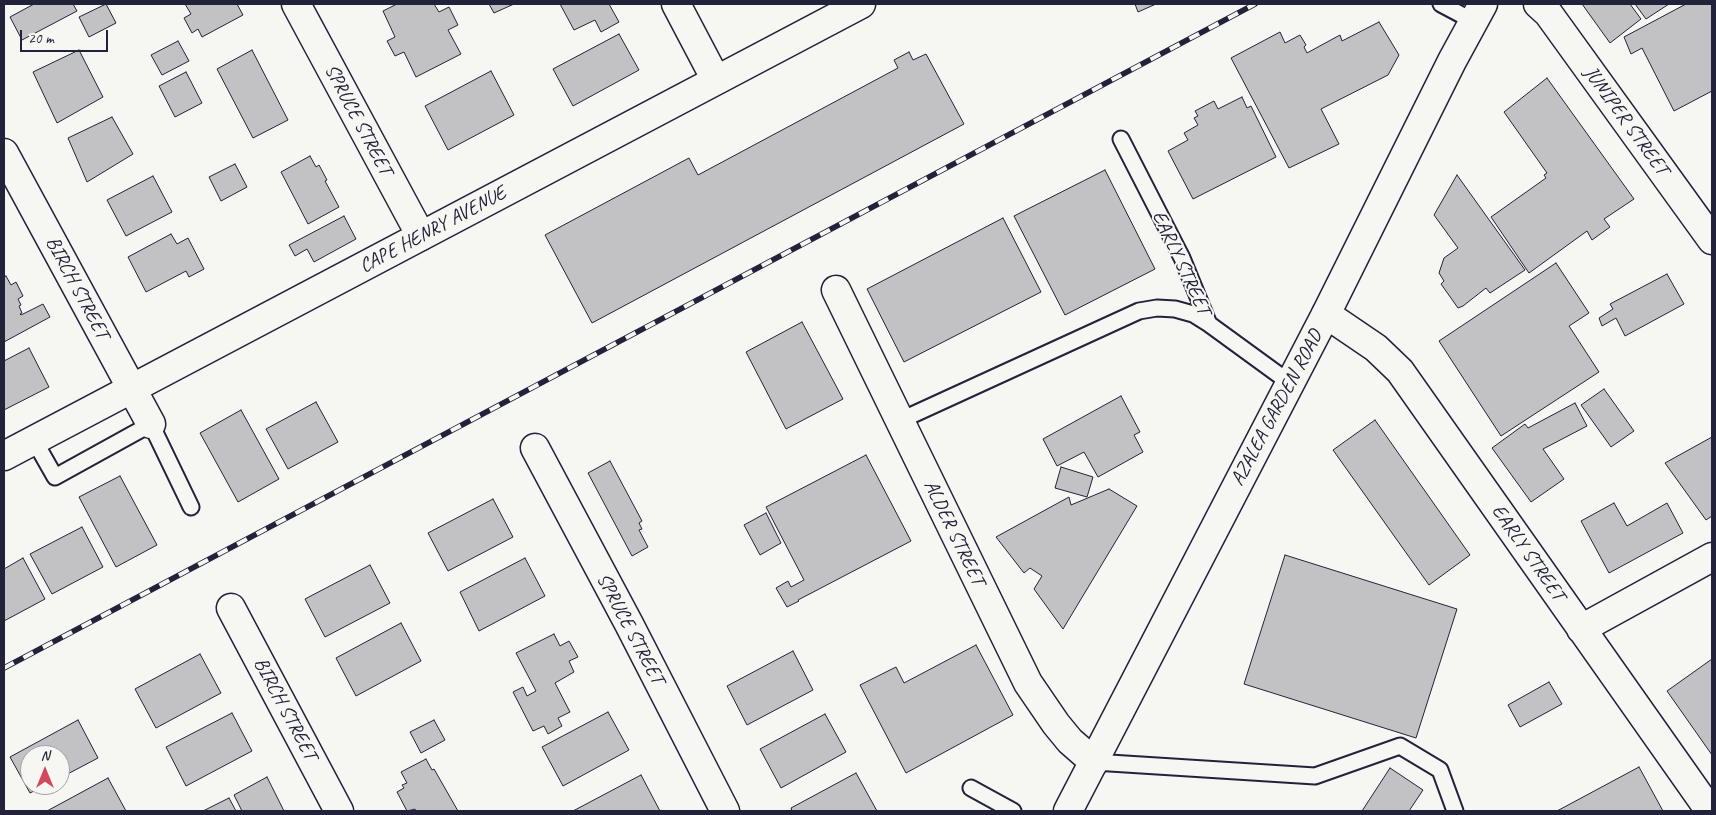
<!DOCTYPE html>
<style>
body{margin:0}
#map{position:relative;width:1716px;height:815px;overflow:hidden;background:#f6f6f2;font-family:Caveat,sans-serif}
canvas{display:block}
.frame{position:absolute;inset:0;border:5px solid #22223b;pointer-events:none}
.north{position:absolute;left:20px;top:745px;width:50px;height:50px;box-sizing:border-box;background:#f6f6f2;border:1px solid #a1a1a9;border-radius:50%;rotate:0deg;font-size:14px;font-weight:700;line-height:20px;text-align:center;color:#22223b}
.north::after{content:'';display:block;margin:auto;width:18px;height:22px;background:#d1495b;clip-path:polygon(50% 0,100% 100%,50% 72%,0 100%)}
.scale{position:absolute;left:20px;top:30px;width:88px;height:22px;box-sizing:border-box;border:2px solid #22223b;border-top:0;padding-left:6px;font-size:15px;line-height:18px;white-space:nowrap;color:#22223b;-webkit-text-stroke:4px #f6f6f2;paint-order:stroke}
</style>
<div id="map">
<canvas width="1716" height="815"></canvas>
<div class="frame"></div>
<div class="north">N</div>
<div class="scale">20 m</div>
</div>
<script>
const g = document.querySelector('canvas').getContext('2d');
g.lineJoin = 'round';
function fill(path, color) {
  g.fillStyle = color;
  g.fill(path, 'evenodd');
}
function poly(rows) {
  const path = new Path2D();
  for (const r of rows) {
    path.moveTo(r[0], r[1]);
    for (let i = 2; i < r.length; i += 2) path.lineTo(r[i], r[i + 1]);
  }
  return path;
}
function trace(path, color, width, dash) {
  g.strokeStyle = color;
  g.lineWidth = width;
  g.lineCap = dash ? 'butt' : 'round';
  g.setLineDash(dash || []);
  g.stroke(path);
}
function drawText(font, color, halo, rows, align = 'center') {
  g.font = font + ' Caveat,sans-serif';
  g.lineWidth = 4;
  g.setLineDash([]);
  g.textBaseline = 'middle';
  g.strokeStyle = halo;
  g.fillStyle = color;
  for (const [text, x, y, turn = 0] of rows) {
    g.save();
    g.translate(x, y);
    g.rotate((+turn || 0) * Math.PI / 180);
    g.textAlign = isNaN(turn) ? turn : align;
    if (halo) g.strokeText(text, 0, 0);
    g.fillText(text, 0, 0);
    g.restore();
  }
}
const building = poly([
 [34,4,73,4,77,11,22,40,10,17,34,4],
 [106,4,116,23,89,37,79,17,106,4],
 [185,4,237,4,243,15,202,37,198,29,192,33,184,18,191,14,185,4],
 [397,4,434,4,439,12,449,7,458,25,448,30,461,54,416,77,404,52,395,56,387,41,395,37,383,11,397,4],
 [489,4,514,4,494,13,489,4],
 [560,4,609,4,619,22,601,32,595,20,574,30,560,4],
 [1135,4,1156,4,1138,12,1135,4],
 [1582,4,1630,4,1641,19,1610,43,1582,4],
 [1635,4,1669,4,1646,19,1635,4],
 [1686,4,1712,4,1712,91,1674,111,1642,48,1631,54,1624,37,1686,4],
 [1379,22,1399,55,1388,75,1321,109,1339,144,1289,168,1231,58,1280,32,1285,43,1300,35,1306,45,1304,47,1307,53,1340,35,1342,41,1379,22],
 [619,34,639,70,573,106,553,69,619,34],
 [178,41,189,61,162,75,151,55,178,41],
 [79,50,103,97,57,123,33,72,79,50],
 [252,50,288,120,253,138,217,69,252,50],
 [909,52,913,60,926,54,964,124,592,323,545,235,689,158,698,175,898,68,894,60,909,52],
 [491,71,514,115,448,150,425,106,491,71],
 [186,72,202,103,175,117,159,86,186,72],
 [1547,78,1634,199,1604,219,1610,227,1592,240,1587,231,1529,273,1491,217,1546,178,1544,175,1547,173,1504,112,1547,78],
 [1242,97,1247,108,1251,106,1276,157,1193,199,1168,151,1188,140,1184,133,1198,125,1194,118,1198,116,1195,111,1214,101,1218,109,1242,97],
 [112,117,133,154,87,182,68,138,112,117],
 [310,156,316,167,319,165,327,180,325,181,339,207,308,224,281,172,310,156],
 [235,164,247,187,221,201,209,177,235,164],
 [1105,170,1155,269,1065,315,1014,216,1105,170],
 [1457,175,1525,270,1490,293,1486,288,1463,306,1458,308,1441,284,1444,281,1439,273,1444,258,1458,248,1434,215,1457,175],
 [153,176,172,212,126,236,107,200,153,176],
 [344,216,356,239,314,262,307,249,295,256,289,245,344,216],
 [1003,218,1041,292,904,362,867,289,1003,218],
 [171,234,177,244,188,238,204,269,189,277,186,271,146,292,128,257,171,234],
 [1556,263,1589,313,1569,326,1599,372,1501,436,1439,341,1556,263],
 [1667,274,1684,304,1625,336,1616,318,1602,326,1599,318,1613,309,1610,304,1667,274],
 [6,276,11,285,16,282,23,296,18,299,21,305,19,306,22,313,20,314,21,315,43,304,50,317,4,342,4,277,6,276],
 [802,322,843,399,786,429,746,352,802,322],
 [29,348,49,387,4,410,4,361,29,348],
 [1604,389,1634,431,1611,447,1581,405,1604,389],
 [1121,396,1140,432,1134,435,1143,452,1098,477,1084,452,1057,466,1043,439,1121,396],
 [316,402,338,442,288,469,266,429,316,402],
 [1575,403,1587,426,1543,449,1564,479,1531,502,1492,448,1525,424,1528,428,1575,403],
 [241,410,279,479,238,502,200,433,241,410],
 [1375,420,1470,555,1429,585,1333,450,1375,420],
 [1712,437,1712,516,1706,520,1665,463,1712,437],
 [866,455,911,541,798,600,799,601,787,607,776,588,788,581,791,587,804,580,766,507,866,455],
 [610,461,642,521,639,523,642,529,639,530,648,547,632,556,588,473,610,461],
 [1061,467,1093,477,1087,497,1055,488,1061,467],
 [120,476,157,545,116,567,79,497,120,476],
 [1109,489,1137,506,1063,629,1034,589,1042,576,1030,568,1024,573,996,537,1069,497,1071,505,1109,489],
 [493,499,513,537,448,571,428,533,493,499],
 [1614,503,1627,526,1667,503,1683,533,1609,573,1581,521,1614,503],
 [766,513,781,543,760,555,744,525,766,513],
 [82,527,103,567,52,594,30,554,82,527],
 [1285,555,1457,609,1416,738,1244,684,1285,555],
 [23,558,45,599,4,621,4,569,23,558],
 [525,558,545,596,479,631,460,592,525,558],
 [370,565,390,603,325,637,305,599,370,565],
 [401,623,421,661,356,696,336,658,401,623],
 [554,634,560,646,569,641,578,657,569,661,574,672,555,683,570,712,558,718,562,726,548,734,544,726,533,731,513,692,523,687,527,696,536,691,516,653,554,634],
 [976,645,1013,715,906,773,860,685,896,667,904,683,976,645],
 [793,651,813,690,747,725,727,686,793,651],
 [200,654,221,693,156,728,135,689,200,654],
 [1712,659,1712,755,1667,691,1712,659],
 [1549,682,1562,704,1520,727,1508,705,1549,682],
 [608,712,629,750,563,786,542,747,608,712],
 [232,713,252,751,186,786,166,747,232,713],
 [825,714,846,752,781,788,760,749,825,714],
 [78,720,98,758,60,778,60,755,30,755,30,785,46,785,30,793,10,757,78,720],
 [434,720,445,740,421,753,410,732,434,720],
 [426,759,432,770,434,769,458,811,416,811,415,809,407,811,397,792,404,788,402,785,407,783,401,772,426,759],
 [1639,767,1663,811,1557,811,1639,767],
 [1390,768,1423,790,1409,811,1362,811,1390,768],
 [856,773,877,811,792,811,791,808,856,773],
 [641,775,660,811,573,811,641,775],
 [267,777,284,811,242,811,234,795,267,777],
 [108,778,126,811,47,811,108,778],
 [229,798,236,811,203,811,229,798]
]);
fill(building, '#c2c2c4');
trace(building, '#22223b', 1);
const lane = poly([
 [1441,4,1473,21],
 [1121,139,1182,258,1209,324,1290,383],
 [899,421,1139,311,1157,308,1175,309,1193,314,1209,324],
 [34,440,55,477,151,424,191,507],
 [1094,762,1315,776,1400,746,1440,770,1455,811],
 [971,788,1013,811]
]);
const street = poly([
 [296,4,421,236],
 [676,4,716,80],
 [1538,4,1548,13,1712,240],
 [4,153,151,424],
 [836,290,1028,683,1056,724,1070,741,1094,762],
 [1326,314,1376,348,1400,371,1710,811],
 [535,448,629,624,725,811],
 [231,608,339,811],
 [1581,629,1712,557]
]);
const secondary = poly([
 [4,456,861,4],
 [1068,811,1326,314,1452,61,1483,4]
]);
trace(lane, '#22223b', 19);
trace(street, '#22223b', 31);
trace(secondary, '#22223b', 31);
trace(lane, '#f6f6f2', 15);
trace(street, '#f6f6f2', 28);
trace(secondary, '#f6f6f2', 28);
const rail = poly([
 [4,668,1255,4]
]);
trace(rail, '#22223b', 5.5);
trace(rail, '#f6f6f2', 4, [11]);
drawText('20px', '#22223b', '#f6f6f2', [
 ["SPRUCE STREET",358,120,62],
 ["JUNIPER STREET",1626,121,54],
 ["CAPE HENRY AVENUE",433,230,-28],
 ["EARLY STREET",1181,263,65],
 ["BIRCH STREET",77,288,62],
 ["AZALEA GARDEN ROAD",1277,408,-62],
 ["ALDER STREET",954,533,64],
 ["EARLY STREET",1528,553,55],
 ["SPRUCE STREET",630,629,62],
 ["BIRCH STREET",285,709,62]
]);
</script>
